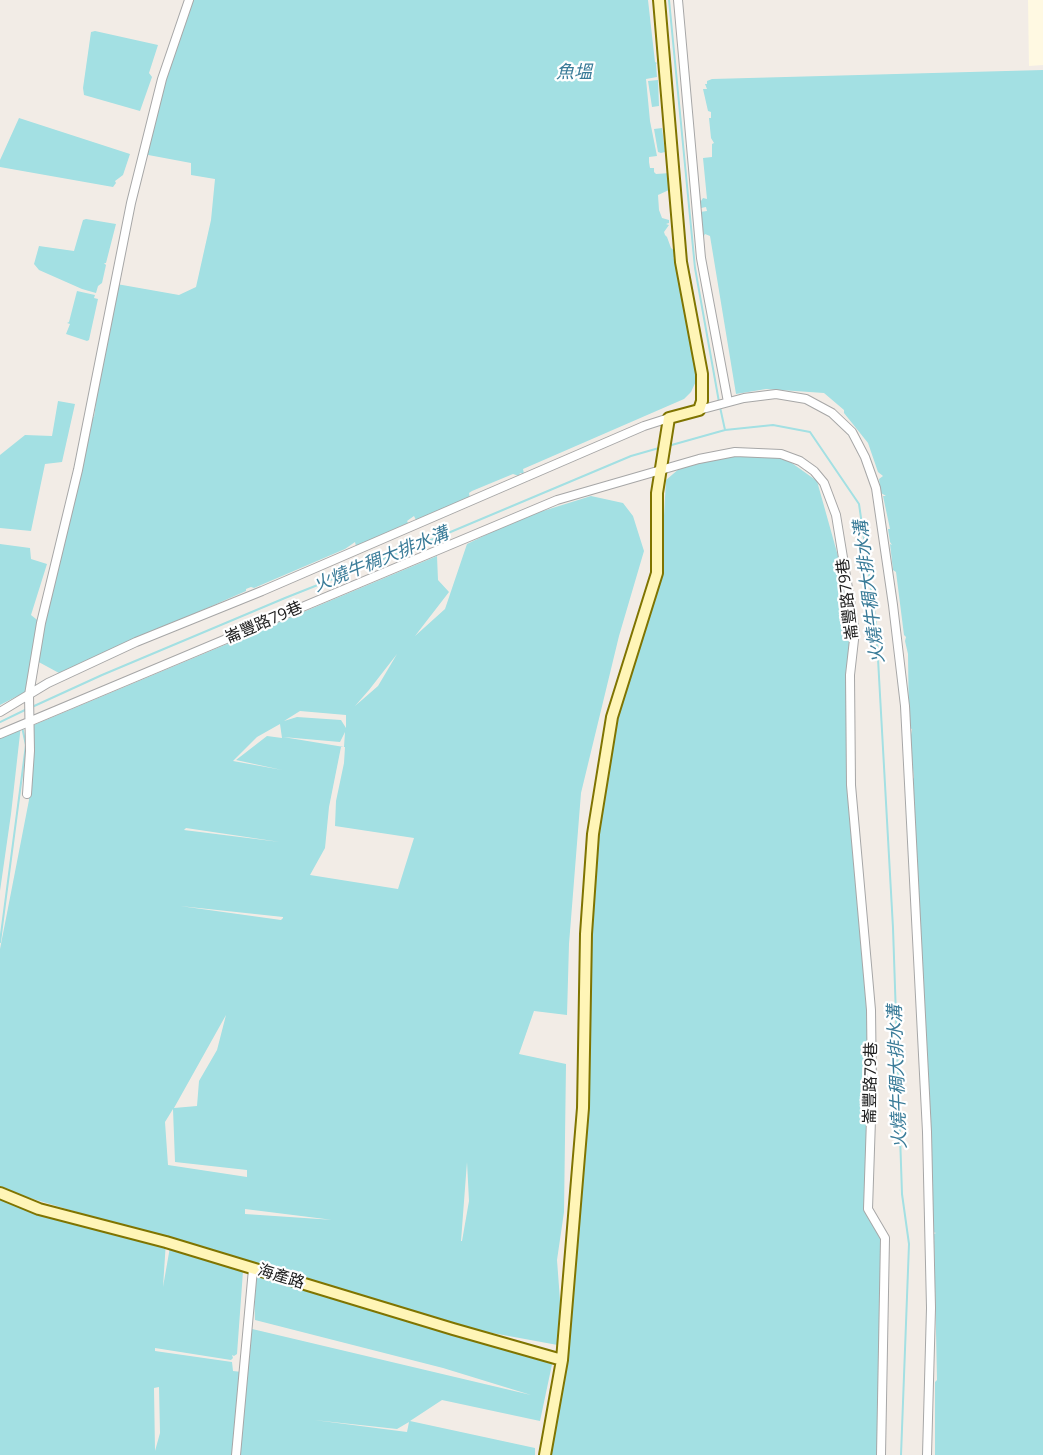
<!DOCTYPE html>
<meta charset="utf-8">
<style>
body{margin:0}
canvas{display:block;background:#f2ece6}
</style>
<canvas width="1043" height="1455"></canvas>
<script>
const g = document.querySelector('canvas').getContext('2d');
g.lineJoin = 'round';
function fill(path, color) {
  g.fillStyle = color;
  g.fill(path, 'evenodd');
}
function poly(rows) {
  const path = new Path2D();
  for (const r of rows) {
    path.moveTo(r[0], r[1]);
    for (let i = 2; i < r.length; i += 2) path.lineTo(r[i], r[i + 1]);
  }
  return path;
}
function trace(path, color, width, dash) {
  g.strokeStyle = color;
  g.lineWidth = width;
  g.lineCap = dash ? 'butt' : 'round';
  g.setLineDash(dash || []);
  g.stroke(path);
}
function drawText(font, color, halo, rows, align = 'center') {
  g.font = font + ' "Open Sans","Noto Sans TC",sans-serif';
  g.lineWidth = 4.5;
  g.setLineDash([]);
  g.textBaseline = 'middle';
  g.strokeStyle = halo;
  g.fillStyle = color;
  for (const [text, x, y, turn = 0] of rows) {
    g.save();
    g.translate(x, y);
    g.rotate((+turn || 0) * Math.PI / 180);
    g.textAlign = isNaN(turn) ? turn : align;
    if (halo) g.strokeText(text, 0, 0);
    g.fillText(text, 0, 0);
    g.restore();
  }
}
fill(poly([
 [1028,0,1043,0,1043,65,1029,66]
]), '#fff9e2');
fill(poly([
 [186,0,648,0,655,62,657,63,656,64,657,77,646,79,650,121,657,156,649,157,649,162,650,168,654,168,654,172,656,174,670,173,668,176,669,190,658,195,659,210,662,218,669,220,669,223,666,224,669,225,664,232,665,235,667,237,671,248,676,252,676,256,673,258,677,260,697,379,691,392,684,399,523,469,524,474,520,473,519,476,513,474,472,491,469,493,470,498,456,504,453,503,453,504,416,520,414,516,407,521,408,523,356,546,355,542,345,549,254,588,251,587,246,589,246,591,59,673,35,660,84,418,94,417,97,396,96,386,99,386,98,382,100,382,102,369,96,364,111,283,179,295,196,287,211,220,215,179,191,175,191,163,143,154],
 [95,31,158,45,149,73,152,77,140,111,84,95,83,88,91,32],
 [1043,70,1043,1455,935,1455,935,1382,937,1380,934,1234,936,1233,933,1232,926,1033,922,1031,922,953,918,915,920,915,917,913,917,905,920,907,920,902,916,901,915,869,918,870,915,867,916,860,918,859,915,857,915,801,913,801,912,779,914,778,910,741,912,729,909,728,908,654,905,641,906,637,904,635,896,572,893,570,890,544,892,545,890,542,888,529,890,529,883,496,886,496,881,493,879,479,883,476,878,472,868,443,844,413,844,410,824,393,766,389,736,394,710,236,705,234,704,236,700,212,707,211,706,207,701,208,699,199,701,201,703,198,707,199,703,158,712,157,712,144,714,143,711,138,709,118,711,118,711,112,708,111,703,89,707,89,705,84,707,84,707,81,712,79],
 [658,80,659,106,652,107,648,81],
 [19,118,130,154,123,175,115,181,116,183,113,187,0,167,0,160],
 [662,128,665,152,661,153,658,152,654,129],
 [86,219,116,224,106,263,104,263,106,265,102,283,98,286,96,293,82,289,39,270,34,264,39,246,74,251,83,220],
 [77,291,95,295,94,298,98,299,89,340,87,341,66,334,70,324,67,323,69,322],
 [58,401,75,404,62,462,45,464,31,531,0,528,0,455,25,435,52,436],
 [746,451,782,456,817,481,843,574,853,634,846,677,867,1000,869,1075,865,1208,880,1237,880,1328,877,1455,549,1455,563,1346,465,1328,554,1355,540,1421,442,1400,410,1421,535,1448,535,1455,0,1455,0,1192,166,1241,163,1287,170,1247,243,1271,237,1354,234,1356,232,1355,233,1358,231,1360,155,1348,155,1351,232,1362,233,1371,242,1372,248,1328,531,1395,443,1368,255,1320,253,1269,173,1241,0,1189,0,949,29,800,29,727,437,556,438,580,449,592,415,636,445,609,467,544,494,531,495,526,591,496,623,503,633,516,644,551,619,636,581,793,569,944,567,1015,534,1011,519,1054,566,1064,564,1212,557,1260,563,1340,581,1127,585,970,606,733,662,552,666,480,687,462],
 [397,654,378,686,355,706,369,690],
 [300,711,346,715,346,728,341,720,297,717,284,721],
 [280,724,282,738,267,736,236,760,282,770,233,761,257,737],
 [345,732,344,747,283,737,340,742],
 [341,747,345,747,344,763,336,801,335,826,414,838,398,889,310,875,325,848,329,807],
 [186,828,280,842,184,830],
 [180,906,283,917,283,918,281,920],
 [226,1015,217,1050,199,1081,197,1106,174,1108],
 [173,1109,175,1162,247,1170,247,1177,168,1165,165,1122],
 [467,1162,469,1201,462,1241,461,1241],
 [245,1209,333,1220,334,1220,245,1214],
 [159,1387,160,1433,155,1451,154,1388],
 [314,1420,397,1429,409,1422,407,1432],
 [0,544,30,548,31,559,47,564,31,615,41,623,29,690,0,705],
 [21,725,11,814,0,891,0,736]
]), '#a3e0e3');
trace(poly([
 [669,0,695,268,719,402],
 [720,407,725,430],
 [668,446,725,430,773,425,810,432,859,504,876,623,893,928,902,1194,909,1244,901,1455],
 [32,707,102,675,285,598,441,536,631,456,659,448],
 [0,722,27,709],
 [0,942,26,745,22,727]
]), '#a3e0e3', 2);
const street = poly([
 [678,0,701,258,728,402],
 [699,410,744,398,776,394,806,399,832,413,852,432,865,457,876,488,893,605,905,706,927,1132,931,1308,927,1455],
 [0,712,48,683,136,642,262,591,644,426,669,418],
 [0,734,557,500,699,459,735,452,781,454,800,461,814,471,824,483,836,515,855,631,850,675,851,785,871,1010,872,1089,868,1209,885,1238,881,1455],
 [27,794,30,751,29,695,41,623,78,470,131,203,162,79,189,0],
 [236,1455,253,1269]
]);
const secondary = poly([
 [0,1193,39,1209,166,1242,453,1329,562,1360],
 [545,1455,562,1360,583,1108,586,934,593,834,612,717,657,573,657,493,669,418,699,410,702,401,702,374,681,262,659,0]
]);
trace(street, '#a7a7a7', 10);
trace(secondary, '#7f7400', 14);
trace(street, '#fff', 8);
trace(secondary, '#fff5b7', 10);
drawText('16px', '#202020', '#fff', [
 ["崙豐路79巷",848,599,-97],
 ["崙豐路79巷",264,623,-23],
 ["崙豐路79巷",871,1083,-89],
 ["海產路",281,1277,17]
]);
drawText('italic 18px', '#397b98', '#fff', [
 ["魚塭",574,73],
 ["火燒牛稠大排水溝",381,560,-22],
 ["火燒牛稠大排水溝",870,592,-97],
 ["火燒牛稠大排水溝",898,1077,-92]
]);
</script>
